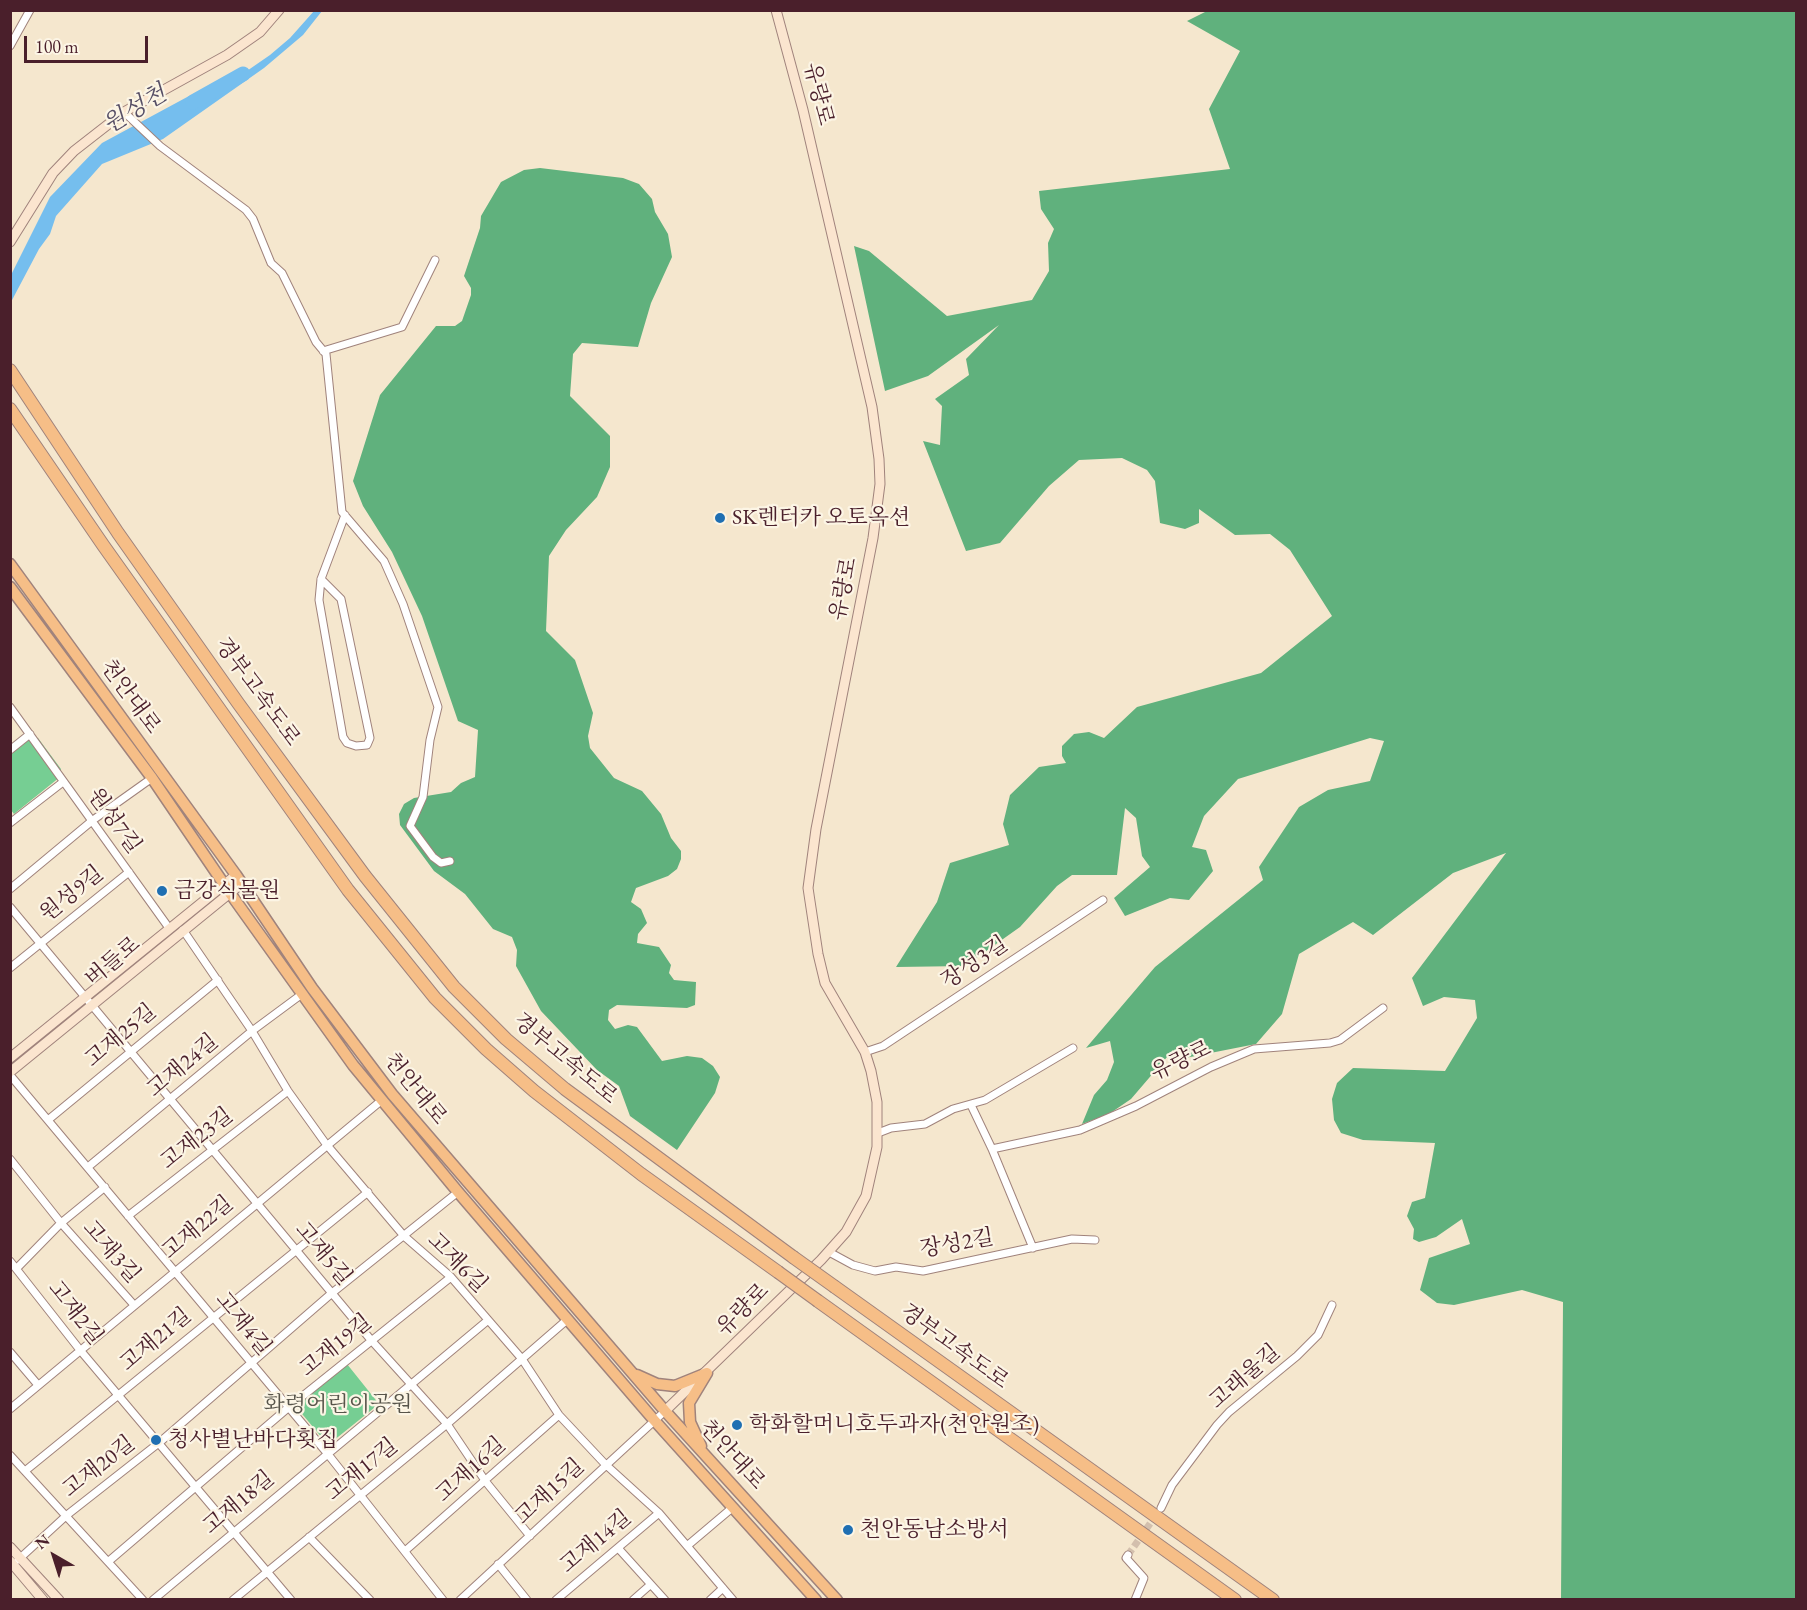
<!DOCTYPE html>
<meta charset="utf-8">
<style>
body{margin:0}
#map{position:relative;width:1807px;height:1610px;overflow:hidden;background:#f5e7ce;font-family:"EB Garamond",serif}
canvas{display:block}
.frame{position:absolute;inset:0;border:12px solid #4a1f2b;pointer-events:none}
.north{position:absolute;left:24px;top:1526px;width:60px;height:60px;-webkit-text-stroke:4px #fcf5e5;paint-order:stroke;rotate:321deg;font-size:16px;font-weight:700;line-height:24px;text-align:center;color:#4a1f2b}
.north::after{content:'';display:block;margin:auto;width:21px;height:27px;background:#4a1f2b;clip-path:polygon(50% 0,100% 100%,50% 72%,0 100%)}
.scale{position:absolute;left:24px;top:36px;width:124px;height:27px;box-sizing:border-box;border:3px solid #4a1f2b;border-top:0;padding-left:8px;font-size:18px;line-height:21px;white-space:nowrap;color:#4a1f2b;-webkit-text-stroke:4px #fcf5e5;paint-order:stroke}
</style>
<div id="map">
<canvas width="1807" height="1610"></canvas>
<div class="frame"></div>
<div class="north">N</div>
<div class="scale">100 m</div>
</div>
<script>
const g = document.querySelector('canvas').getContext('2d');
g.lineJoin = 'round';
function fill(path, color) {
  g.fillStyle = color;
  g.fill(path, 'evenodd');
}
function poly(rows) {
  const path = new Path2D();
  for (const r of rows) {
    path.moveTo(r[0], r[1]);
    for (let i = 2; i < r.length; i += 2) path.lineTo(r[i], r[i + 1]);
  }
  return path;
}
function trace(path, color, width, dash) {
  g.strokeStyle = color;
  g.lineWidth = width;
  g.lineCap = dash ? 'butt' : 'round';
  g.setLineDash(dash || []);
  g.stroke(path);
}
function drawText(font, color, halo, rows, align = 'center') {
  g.font = font + ' "EB Garamond","Noto Serif KR",serif';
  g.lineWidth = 4.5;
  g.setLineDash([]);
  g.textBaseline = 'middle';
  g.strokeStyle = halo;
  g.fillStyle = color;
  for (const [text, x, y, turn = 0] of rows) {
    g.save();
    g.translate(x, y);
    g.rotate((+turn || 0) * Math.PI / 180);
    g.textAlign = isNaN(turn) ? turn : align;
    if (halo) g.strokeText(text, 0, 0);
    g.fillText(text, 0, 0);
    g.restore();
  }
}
fill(poly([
 [32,737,38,738,61,769,60,777,14,814,11,810,10,755],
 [347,1364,379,1404,328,1445,298,1409,298,1404]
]), '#76ce93');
fill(poly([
 [1207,11,1796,11,1796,1599,1561,1599,1563,1302,1522,1290,1454,1305,1437,1303,1420,1290,1429,1258,1470,1244,1462,1219,1436,1237,1419,1242,1413,1239,1414,1229,1407,1216,1412,1202,1425,1198,1435,1143,1363,1140,1341,1133,1334,1120,1332,1099,1337,1083,1353,1068,1445,1071,1477,1018,1475,1000,1444,997,1423,1006,1412,978,1506,853,1453,873,1373,935,1353,922,1299,954,1282,1014,1256,1044,1180,1059,1173,1050,1131,1099,1109,1114,1082,1124,1094,1095,1107,1080,1114,1062,1110,1041,1086,1048,1155,967,1263,880,1259,867,1299,807,1328,790,1370,781,1384,741,1370,738,1238,779,1204,816,1192,847,1206,850,1213,871,1189,900,1170,898,1125,916,1114,898,1150,867,1142,856,1136,818,1125,808,1117,875,1072,875,1057,886,1020,927,965,966,896,967,937,902,950,863,1009,845,1003,824,1010,795,1039,767,1066,763,1062,756,1062,746,1074,734,1089,732,1104,738,1137,707,1261,673,1332,616,1290,550,1270,534,1235,535,1199,509,1199,523,1185,529,1160,523,1155,481,1147,470,1122,458,1079,460,1049,486,1000,543,966,551,923,441,940,445,942,406,935,399,969,375,966,359,999,325,928,376,885,391,854,246,869,251,947,316,1032,300,1049,271,1048,243,1054,229,1041,209,1039,191,1230,169,1209,109,1240,51,1187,21],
 [540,168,623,178,639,184,652,199,655,212,668,234,672,257,651,303,638,347,582,343,573,354,570,396,610,436,610,467,597,497,566,530,549,556,546,631,575,660,593,713,588,736,590,748,614,778,642,791,661,814,671,838,681,851,681,859,677,869,668,876,636,888,631,902,641,909,647,923,638,934,637,943,659,947,671,965,669,973,674,980,696,982,695,1005,687,1008,617,1005,609,1010,608,1020,615,1029,628,1025,637,1027,662,1061,687,1056,702,1058,713,1066,720,1077,715,1093,677,1150,630,1116,619,1086,597,1070,541,1011,516,966,517,950,512,937,493,929,465,894,434,871,400,825,399,814,404,804,414,798,451,792,461,783,475,777,478,730,458,721,422,616,392,552,363,506,353,481,380,395,436,326,455,326,462,321,471,295,471,288,464,276,480,228,481,216,501,182,524,170]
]), '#60b17d');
fill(poly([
 [314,11,322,11,303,35,264,68,163,139,102,164,56,216,50,234,39,249,11,302,11,275,50,197,102,143,189,96,215,93,270,55,290,38]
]), '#75beee');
trace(poly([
 [193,102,243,74]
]), '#75beee', 15);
trace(poly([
 [1128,1555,1161,1508]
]), '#d3bfad', 7, [7, 3.5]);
const street = poly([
 [10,46,30,10],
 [124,112,160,146,246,210,253,219,271,263,282,273,316,342,326,354,342,512,384,561,403,604,438,707,430,740,423,797,410,826,433,857,441,863,450,861],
 [323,351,402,327,435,260],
 [321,579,341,599,370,738,367,745,356,746,347,743,343,737,319,600,321,579,345,515],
 [10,707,169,928],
 [10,750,30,734],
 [10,823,63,782],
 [10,889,93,820,152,778],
 [10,907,371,1340,447,1424,486,1482,530,1536],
 [183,930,252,1031,288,1091,326,1144,404,1236,451,1277,522,1359,559,1415,605,1464,659,1513,733,1600],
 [10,968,129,872],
 [865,1052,883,1046,1103,900],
 [10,1075,327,1453,443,1600],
 [971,1105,992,1149,1080,1130,1136,1106,1211,1067,1254,1049,1330,1043,1340,1040,1383,1008],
 [48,1120,218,980],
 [878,1133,891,1128,925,1124,953,1109,985,1100,1073,1048],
 [992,1149,1033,1248],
 [10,1159,61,1223,134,1305],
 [88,1167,252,1031,302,994],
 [128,1216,288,1091],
 [829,1252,853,1265,875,1271,896,1267,923,1271,1072,1239,1095,1240],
 [10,1261,80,1350,291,1600],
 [17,1268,61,1223,105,1187],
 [10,1352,38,1385],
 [10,1409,382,1100],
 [10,1455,143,1600],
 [25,1471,368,1192],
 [1161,1508,1172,1485,1217,1425,1229,1412,1297,1356,1318,1335,1332,1305],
 [309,1537,370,1600],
 [687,1546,732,1508],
 [618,1548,665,1600],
 [405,1551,559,1415],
 [1128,1555,1126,1558,1144,1578,1135,1600],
 [18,1560,67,1515,160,1442,332,1293,458,1192],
 [109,1561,289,1407,451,1277],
 [498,1564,527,1600],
 [153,1600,487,1321],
 [233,1600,447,1424,568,1319],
 [460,1600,665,1411],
 [556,1600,659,1513],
 [633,1600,650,1585],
 [710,1600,723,1588]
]);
const secondary = poly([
 [10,242,53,173,74,151,124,112,227,55,260,32,279,10],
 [10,1058,236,875],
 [10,1072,241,884],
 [665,1411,821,1260,846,1232,866,1196,877,1147,877,1102,871,1071,865,1052,825,983,818,954,808,888,816,829,873,538,880,484,879,459,872,407,803,110,776,10],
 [10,1547,59,1600],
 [10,1561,43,1600]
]);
const primary = poly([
 [10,564,236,875,312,988,392,1094,665,1411,837,1600],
 [10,587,152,778,230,893,353,1065,458,1192,654,1420,816,1600],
 [637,1375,657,1384,675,1386,707,1373],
 [701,1446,690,1422,689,1403,707,1373]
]);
const highway = poly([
 [10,370,118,533,238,703,365,876,454,987,506,1039,565,1089,793,1257],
 [10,409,103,545,348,890,435,998,486,1049,534,1091,641,1174,778,1272],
 [835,1287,1273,1600],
 [818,1301,1235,1600]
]);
trace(street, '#a0837c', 9);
trace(secondary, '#a0837c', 11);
trace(primary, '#a0837c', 13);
trace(highway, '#a0837c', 14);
trace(street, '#fff', 7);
trace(secondary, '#fbe5cf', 9);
trace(primary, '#f6be87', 10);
trace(highway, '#f6be87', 12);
const highwayBridge = poly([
 [793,1257,835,1287],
 [778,1272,818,1301]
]);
trace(highwayBridge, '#a0837c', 14, []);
trace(highwayBridge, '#f6be87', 12);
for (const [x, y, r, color] of [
 [720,518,6,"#1f6fb2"],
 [162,891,6,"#1f6fb2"],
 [737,1425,6,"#1f6fb2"],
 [156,1440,6,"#1f6fb2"],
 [848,1530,6,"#1f6fb2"]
]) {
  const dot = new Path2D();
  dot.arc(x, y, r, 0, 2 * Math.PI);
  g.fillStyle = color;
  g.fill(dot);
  trace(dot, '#fcf5e5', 2);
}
drawText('22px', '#4a1f2b', '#fcf5e5', [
 ["유량로",818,94,76],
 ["유량로",844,589,-79],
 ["경부고속도로",257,692,54],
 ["천안대로",130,697,54],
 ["원성7길",114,821,54],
 ["원성9길",72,894,-39],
 ["버들로",113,962,-40],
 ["장성3길",975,963,-34],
 ["고재25길",121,1036,-40],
 ["경부고속도로",565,1059,40],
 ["유량로",1181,1061,-25],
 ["고재24길",183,1066,-40],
 ["천안대로",415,1089,51],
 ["고재23길",197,1139,-38],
 ["고재22길",198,1228,-40],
 ["장성2길",957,1244,-10],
 ["고재3길",111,1252,49],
 ["고재5길",323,1254,50],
 ["고재6길",457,1263,45],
 ["유량로",743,1310,-45],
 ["고재2길",75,1313,52],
 ["고재4길",243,1324,51],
 ["고재21길",156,1340,-40],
 ["고재19길",336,1346,-39],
 ["경부고속도로",954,1347,36],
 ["고래울길",1245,1377,-41],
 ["천안대로",732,1455,48],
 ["고재20길",99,1467,-38],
 ["고재17길",362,1470,-39],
 ["고재16길",471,1470,-42],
 ["고재15길",550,1492,-43],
 ["고재18길",239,1503,-40],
 ["고재14길",596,1542,-40]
]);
drawText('22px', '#4a1f2b', '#fcf5e5', [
 ["SK렌터카 오토옥션",732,518],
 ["금강식물원",174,891],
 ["학화할머니호두과자(천안원조)",749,1425],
 ["청사별난바다횟집",168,1440],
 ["천안동남소방서",860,1530]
], 'left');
drawText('22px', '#57544a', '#fcf5e5', [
 ["화령어린이공원",338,1405]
]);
drawText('italic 24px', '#574f66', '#fcf5e5', [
 ["원성천",135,110,-31]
]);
</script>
